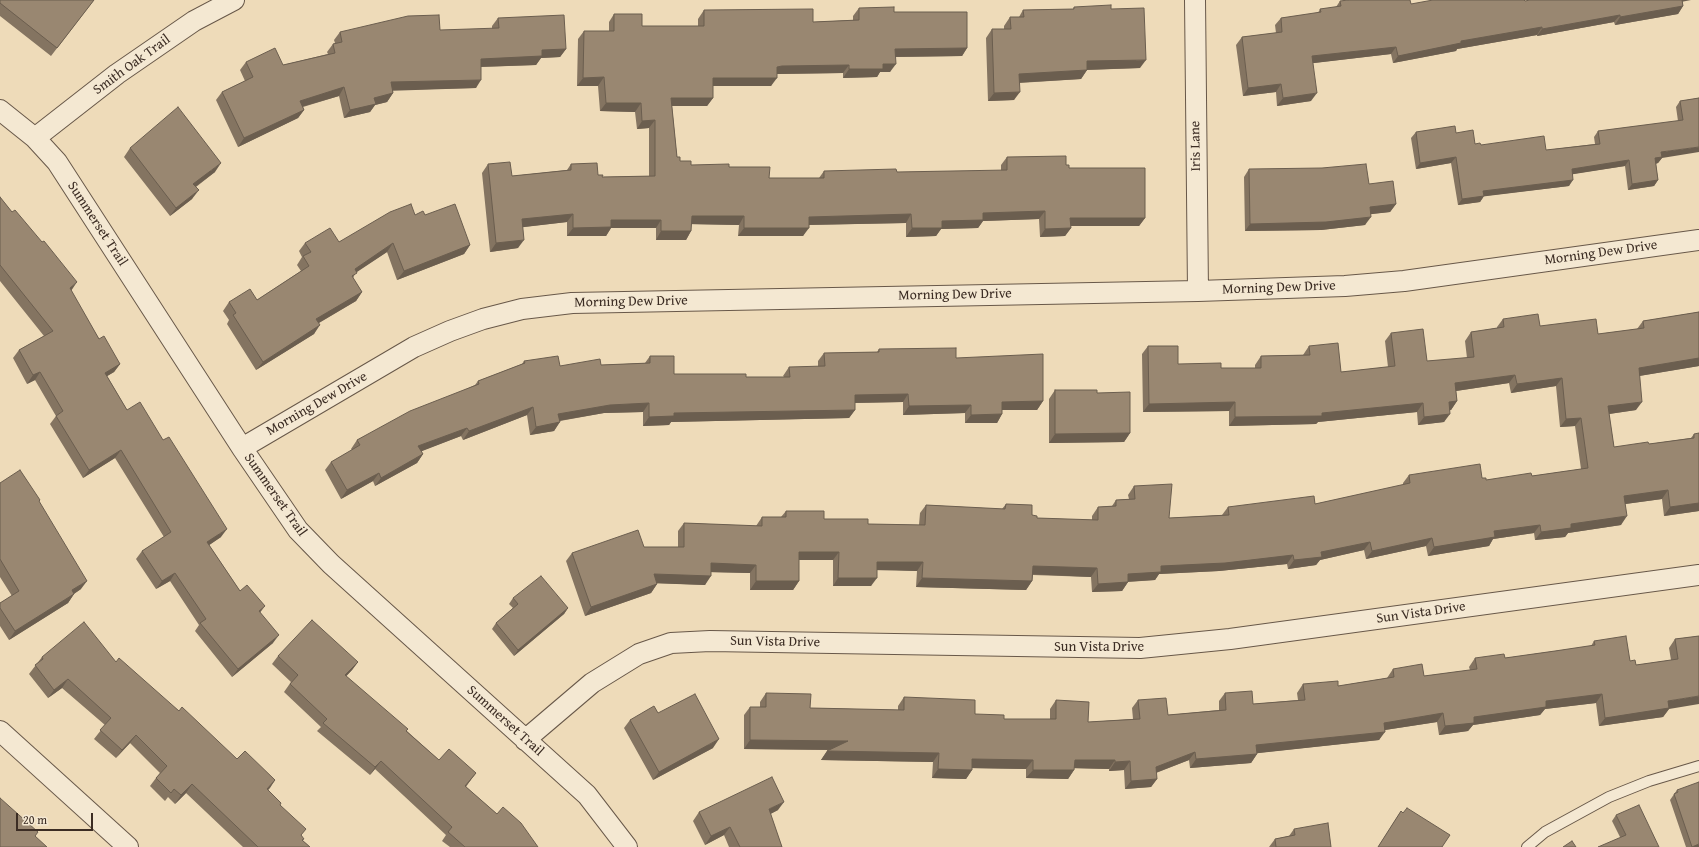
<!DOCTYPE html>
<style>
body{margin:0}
#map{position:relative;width:1699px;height:847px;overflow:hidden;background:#eedbb9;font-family:"Gentium Book Plus",serif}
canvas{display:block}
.scale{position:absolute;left:16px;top:813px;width:77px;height:18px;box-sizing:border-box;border:2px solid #3c2d24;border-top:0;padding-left:5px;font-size:12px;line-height:14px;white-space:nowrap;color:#3c2d24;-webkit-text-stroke:3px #f4e8d2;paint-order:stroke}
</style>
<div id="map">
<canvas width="1699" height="847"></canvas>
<div class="scale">20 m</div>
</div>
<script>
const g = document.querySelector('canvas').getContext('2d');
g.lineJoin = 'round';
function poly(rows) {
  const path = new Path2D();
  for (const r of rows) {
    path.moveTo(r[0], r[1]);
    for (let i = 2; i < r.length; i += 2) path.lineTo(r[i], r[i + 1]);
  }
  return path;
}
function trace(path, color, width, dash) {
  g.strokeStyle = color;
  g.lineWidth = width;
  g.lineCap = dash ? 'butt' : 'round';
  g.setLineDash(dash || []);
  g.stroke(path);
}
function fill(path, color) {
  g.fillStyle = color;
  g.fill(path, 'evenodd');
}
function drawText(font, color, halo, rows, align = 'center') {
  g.font = font + ' "Gentium Book Plus",serif';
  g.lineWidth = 3;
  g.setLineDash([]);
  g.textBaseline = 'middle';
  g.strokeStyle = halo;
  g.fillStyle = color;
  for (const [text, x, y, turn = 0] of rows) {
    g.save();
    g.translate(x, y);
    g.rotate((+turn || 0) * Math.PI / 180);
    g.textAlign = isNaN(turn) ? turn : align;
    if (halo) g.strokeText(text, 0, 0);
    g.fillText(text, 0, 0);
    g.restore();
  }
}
const service = poly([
 [1527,847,1545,832,1609,797,1649,781,1699,766]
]);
const minor = poly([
 [1195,0,1198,291],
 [0,110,35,138,57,162,242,448,298,530,331,564,587,795,627,847],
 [35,138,117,74,194,21,234,0],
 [242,448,414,347,450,331,483,319,522,309,572,303,1198,291,1345,286,1404,281,1699,240],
 [0,731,128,847],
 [525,740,592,683,639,654,671,643,710,641,1140,648,1230,639,1699,575]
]);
trace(service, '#685849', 12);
trace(minor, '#685849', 22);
trace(service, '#f4e8d2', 10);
trace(minor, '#f4e8d2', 20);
fill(poly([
 [0,0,94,0,51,56,0,16],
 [1340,1,1411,4,1525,1,1683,2,1683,6,1678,14,1615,25,1614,22,1537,36,1537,35,1457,49,1456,51,1393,63,1391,54,1313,63,1311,101,1277,106,1276,92,1243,96,1236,45,1242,37,1276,33,1275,25,1281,18,1318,13,1320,9,1336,7],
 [1074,7,1111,9,1140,68,1087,70,1081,79,1019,83,1014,100,988,101,986,38,992,29,1004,29,1004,26,1010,17,1019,17,1023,10,1073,9],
 [859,8,894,12,967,48,962,56,895,57,890,72,880,72,877,77,843,78,843,73,777,74,771,86,713,86,713,98,707,106,672,106,677,157,680,161,691,165,729,167,769,178,819,178,824,171,897,172,1001,171,1001,165,1007,157,1066,165,1069,168,1145,218,1139,226,1071,226,1071,228,1065,236,1040,237,1039,219,983,221,978,228,941,229,936,236,906,237,906,223,809,225,803,236,738,236,739,225,691,224,691,231,686,240,656,240,656,228,611,228,606,236,567,236,567,222,523,227,518,248,490,252,482,173,488,164,512,176,567,170,571,164,602,177,649,176,649,128,637,129,635,112,600,111,598,86,577,86,578,39,584,31,609,31,609,22,614,14,642,26,698,26,698,19,704,10,813,22,853,20,853,16],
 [498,18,566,49,560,57,541,58,536,65,481,67,476,88,393,90,393,93,387,102,375,105,370,112,344,118,339,96,303,107,304,110,298,118,238,147,216,100,222,92,245,81,240,70,246,62,283,65,328,54,327,52,333,44,335,43,334,40,340,32,440,30,492,29,492,26],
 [1699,98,1662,158,1658,163,1656,164,1658,180,1654,186,1628,190,1625,166,1572,174,1569,186,1484,196,1480,202,1458,205,1451,163,1416,169,1411,138,1416,132,1456,133,1475,144,1481,145,1546,150,1595,144,1594,137,1598,131,1678,121,1676,107,1680,101],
 [130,148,215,172,196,187,192,199,170,216,124,157],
 [1249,169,1369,184,1396,204,1390,212,1370,214,1365,225,1321,230,1245,231,1244,177],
 [0,197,71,291,99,339,120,364,114,372,107,376,127,410,221,537,209,545,240,591,260,612,273,643,232,677,195,631,199,625,170,581,156,589,136,559,142,551,164,537,115,458,83,478,50,424,56,416,35,380,27,384,13,358,19,350,44,336,0,281],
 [415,215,425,215,470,245,464,254,397,280,387,252,356,272,353,278,362,292,356,301,319,323,314,334,256,370,227,324,229,320,223,311,229,302,257,300,301,271,297,265,302,257,299,251,305,243,339,242],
 [1699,312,1699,366,1639,376,1636,410,1609,414,1614,447,1649,444,1691,438,1694,434,1699,511,1664,516,1662,499,1625,504,1621,525,1568,533,1565,537,1535,540,1534,533,1493,539,1489,546,1428,556,1426,546,1366,559,1364,550,1320,560,1316,565,1288,569,1287,564,1219,571,1159,574,1155,580,1128,582,1122,591,1092,592,1091,577,1033,575,1032,581,1026,590,916,587,917,571,896,570,877,570,871,586,833,586,833,560,799,560,799,581,793,590,750,590,750,573,711,572,705,585,657,583,657,584,651,593,585,616,566,561,572,553,644,547,678,547,678,531,684,523,756,526,762,517,781,517,786,511,824,519,868,524,919,525,920,513,926,505,1002,509,1006,504,1037,518,1092,520,1092,516,1098,507,1112,506,1116,500,1129,499,1128,495,1134,486,1169,518,1222,515,1228,507,1315,504,1403,485,1403,483,1409,475,1482,478,1486,480,1532,476,1581,469,1575,426,1560,427,1556,386,1511,393,1509,383,1456,391,1457,401,1451,410,1450,410,1444,422,1418,425,1417,412,1318,422,1316,424,1229,426,1229,411,1143,412,1142,354,1148,346,1178,364,1221,368,1255,368,1255,365,1261,356,1303,355,1309,346,1341,372,1388,367,1385,341,1391,333,1427,361,1467,358,1465,341,1471,332,1497,328,1497,327,1503,319,1540,326,1598,334,1637,329,1643,321],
 [879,349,956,358,1043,401,1037,410,1002,410,1002,414,997,423,965,423,965,413,903,415,903,402,855,403,855,410,849,418,671,422,669,425,643,426,643,412,604,413,560,421,554,431,530,435,527,415,463,440,461,436,421,451,423,454,417,463,375,486,373,481,341,499,325,470,331,462,352,450,351,449,357,440,475,385,478,381,522,364,524,361,560,366,601,365,645,363,650,356,674,374,746,377,784,377,783,376,789,367,818,367,818,361,824,353,877,352],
 [1055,390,1097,393,1130,433,1124,442,1049,443,1049,399],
 [0,483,39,502,81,589,74,594,68,603,9,640,0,626,0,603,12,596,0,577],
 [513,598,568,608,564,614,514,656,492,629,496,623,513,608,509,604],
 [1699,636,1669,709,1663,717,1599,726,1596,703,1545,709,1540,715,1473,725,1468,731,1439,735,1437,722,1385,730,1379,740,1257,753,1257,754,1251,763,1190,768,1189,760,1156,773,1157,779,1151,787,1125,789,1124,770,1109,771,1109,769,1074,768,1074,770,1068,779,1026,778,1026,769,972,768,972,770,966,779,932,778,933,762,821,760,827,751,830,750,744,749,744,715,750,707,760,707,760,702,766,693,810,708,898,710,898,706,904,697,975,714,1004,719,1050,719,1050,709,1056,700,1088,722,1133,719,1132,708,1138,700,1168,715,1219,710,1219,701,1225,693,1253,704,1298,700,1297,693,1303,684,1338,686,1387,678,1393,669,1424,676,1470,670,1469,667,1475,658,1505,658,1555,651,1591,646,1594,641,1636,665,1671,660,1669,648,1675,639],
 [278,656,358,662,352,670,346,676,439,760,476,773,470,781,466,787,497,814,538,847,450,847,442,841,446,835,375,769,370,775,317,731,321,727,284,692,291,682,272,664],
 [42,657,116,662,179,711,237,759,275,780,268,790,280,805,301,836,303,841,310,847,243,847,186,793,175,804,168,797,165,801,150,786,156,778,160,773,130,743,116,758,94,739,105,725,62,688,48,698,29,674],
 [658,713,713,748,653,780,624,728,630,720],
 [1677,790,1699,847,1686,847,1670,800],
 [778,810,770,814,782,847,729,847,724,835,705,845,693,821,699,812],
 [1401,811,1442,847,1378,847],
 [1616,815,1659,847,1620,837,1612,821],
 [1294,829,1331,847,1269,847,1275,839,1289,836]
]), '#847461');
fill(poly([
 [1678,0,1691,0,1676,3],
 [1683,6,1678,14,1615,25,1620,17],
 [1620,15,1614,22,1537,36,1542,29],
 [1542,27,1537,35,1457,49,1456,51,1393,63,1398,56,1461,41],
 [1396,47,1391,54,1306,64,1312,56],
 [967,48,962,56,889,57,895,49],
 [566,49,560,57,541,58,536,65,475,67,481,59,542,50],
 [1146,60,1140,68,1081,70,1087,61],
 [883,64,896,64,890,72,880,72,877,77,843,78,849,69],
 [849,65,843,73,776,74,777,67,782,66],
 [1087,70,1081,79,1013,83,1019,74],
 [604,77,598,86,577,86,583,78],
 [713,78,777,78,771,86,707,86],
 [481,80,476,88,385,91,391,82],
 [1281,84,1276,92,1243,96,1248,88],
 [344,87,339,96,294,109,300,101],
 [1020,92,1014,100,988,101,994,93],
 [393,93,387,102,375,105,370,112,344,118,350,110,374,98],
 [1317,93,1311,101,1277,106,1283,98],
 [671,98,713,98,707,106,666,106],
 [606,103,641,103,635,112,600,111],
 [304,110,298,118,238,147,244,138],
 [655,120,649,128,637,129,642,121],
 [1699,147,1699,152,1662,158,1658,163,1651,164,1655,158,1661,152],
 [1456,157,1451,163,1416,169,1420,163],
 [1629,160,1625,166,1568,175,1572,169],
 [221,163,215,172,187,193,193,184],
 [1573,180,1569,186,1479,197,1483,191],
 [1658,180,1654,186,1628,190,1632,184],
 [199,190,192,199,170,216,176,208],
 [1484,196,1480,202,1458,205,1462,199],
 [1396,204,1390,212,1364,215,1370,207],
 [1045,211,1039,219,983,221,978,228,941,229,936,236,906,237,912,228,942,221,983,213],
 [573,214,567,222,516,228,522,219],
 [911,214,906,223,803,225,809,217],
 [692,216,744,216,739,225,686,224],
 [1371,217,1365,225,1321,230,1245,231,1250,224],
 [1070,218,1145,218,1139,226,1065,226],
 [611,220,661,220,656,228,611,228,606,236,567,236,573,228],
 [744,228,809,228,803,236,738,236],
 [1071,228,1065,236,1040,237,1045,229],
 [661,231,691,231,686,240,656,240],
 [524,240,518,248,490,252,496,243],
 [393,243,387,252,348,278,355,269],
 [470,245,464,254,397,280,404,271],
 [77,282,71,291,64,297,70,288],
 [362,292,356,301,310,328,316,319],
 [320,325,314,334,256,370,263,362],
 [1699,358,1699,366,1633,377,1639,368],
 [120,364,114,372,99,381,105,373],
 [40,372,35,380,27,384,33,375],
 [1515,375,1509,383,1449,392,1455,383],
 [1562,378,1556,386,1511,393,1517,384],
 [908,394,903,402,849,403,855,395],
 [1043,401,1037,410,996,410,1002,402],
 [1457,401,1451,410,1443,411,1449,402],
 [1235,402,1229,411,1143,412,1149,404],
 [1642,402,1636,410,1602,415,1608,406],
 [649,403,643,412,604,413,552,422,558,414,610,405],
 [1423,403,1417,412,1318,422,1316,424,1229,426,1235,417,1322,413],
 [971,405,965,413,903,415,909,406],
 [533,407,527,415,463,440,469,431],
 [855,410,849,418,671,422,669,425,643,426,649,417,674,413],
 [1002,414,997,423,965,423,971,415],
 [1450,414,1444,422,1418,425,1424,417],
 [1581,418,1575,426,1560,427,1566,419],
 [560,422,554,431,530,435,536,427],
 [467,428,461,436,412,455,418,446],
 [1130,433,1124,442,1049,443,1055,434],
 [121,450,115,458,83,478,89,470],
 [423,454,417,463,375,486,381,478],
 [379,473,373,481,341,499,347,490],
 [1668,490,1662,499,1618,505,1624,496],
 [1699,503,1699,511,1664,516,1670,507],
 [1627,516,1621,525,1568,533,1565,537,1535,540,1541,532,1571,524],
 [1540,525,1534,533,1493,539,1489,546,1428,556,1434,547,1494,531],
 [227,529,221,537,202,550,207,542],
 [1432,538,1426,546,1366,559,1372,551],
 [1370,542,1364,550,1320,560,1316,565,1288,569,1294,560,1321,552],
 [799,552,839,552,833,560,793,560],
 [1293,555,1287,564,1219,571,1159,574,1155,580,1122,582,1128,574,1161,566],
 [877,562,923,562,917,571,871,570],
 [711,563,756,565,750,573,705,572],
 [1033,566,1097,568,1091,577,1027,574],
 [175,573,170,581,156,589,162,581],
 [654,574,711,576,705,585,648,583],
 [838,578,877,578,871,586,833,586],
 [922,578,1032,581,1026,590,916,587],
 [87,581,81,589,66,599,72,590],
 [756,581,799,581,793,590,750,590],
 [1128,582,1122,591,1092,592,1098,584],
 [657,584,651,593,585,616,591,607],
 [74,594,68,603,9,640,15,631],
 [265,606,259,614,259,611],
 [568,608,564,614,514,656,518,650],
 [279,635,273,643,232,677,238,669],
 [358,662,352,670,339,684,345,675],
 [68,679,62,688,48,698,54,690],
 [1602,694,1596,703,1545,709,1540,715,1473,725,1468,731,1439,735,1445,726,1474,717,1546,701],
 [1699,696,1699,704,1669,709,1663,717,1599,726,1605,718,1668,701],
 [1443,713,1437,722,1378,731,1384,723],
 [1385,732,1379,740,1250,754,1256,745],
 [136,735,130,743,116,758,122,750],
 [719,739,713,748,653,780,659,772],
 [750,740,848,741,842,750,744,749],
 [827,751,939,753,933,762,821,760],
 [1195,752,1189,760,1150,775,1156,767],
 [1257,754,1251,763,1190,768,1196,759],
 [972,759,1033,760,1026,769,966,768],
 [1075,760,1115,760,1109,769,1068,768],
 [381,761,375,769,370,775,375,767],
 [1130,761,1124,770,1109,771,1115,762],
 [938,769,972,770,966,779,932,778],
 [1033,770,1074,770,1068,779,1026,778],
 [476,773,470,781,459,794,465,786],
 [1157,779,1151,787,1125,789,1131,781],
 [275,780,270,788,261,797,267,789],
 [192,784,186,793,175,804,181,795],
 [784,802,778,810,763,818,769,809],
 [730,827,724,835,705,845,711,836],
 [1699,844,1699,847,1692,847]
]), '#6b5e4f');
const building = poly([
 [0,0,94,0,57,48,0,3,0,0],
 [1348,0,1410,0,1411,4,1433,0,1524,0,1525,1,1530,0,1682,0,1683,6,1620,17,1620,15,1542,29,1542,27,1461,41,1461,43,1398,56,1396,47,1312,56,1317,93,1283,98,1281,84,1248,88,1242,37,1282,32,1281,18,1321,12,1320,9,1341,6,1340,1,1348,0],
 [1111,5,1111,9,1144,8,1146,60,1087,61,1087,70,1019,74,1020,92,994,93,992,29,1011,29,1010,17,1024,17,1023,10,1074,9,1074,7,1111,5],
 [894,7,894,12,967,12,967,48,895,49,896,64,883,64,883,69,849,69,849,65,782,66,777,67,777,78,713,78,713,98,671,98,677,157,680,157,680,161,691,161,691,165,729,164,729,167,770,167,769,178,824,178,824,171,896,169,897,172,1007,170,1007,157,1066,156,1066,165,1069,165,1069,168,1145,168,1145,218,1070,218,1071,228,1045,229,1045,211,983,213,983,220,942,221,942,228,912,228,911,214,809,217,809,228,744,228,744,216,692,216,691,231,661,231,661,220,611,220,611,227,573,228,573,214,522,219,524,240,496,243,488,164,510,162,512,176,571,170,571,164,597,163,598,175,603,175,602,177,655,176,655,120,642,121,641,103,606,103,604,77,583,78,584,31,614,31,614,14,642,14,642,26,704,26,704,10,813,9,813,22,859,20,859,8,894,7],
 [439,15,440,30,499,28,498,18,564,15,566,49,542,50,542,56,481,59,481,80,391,82,393,93,374,98,376,104,350,110,344,87,300,101,304,110,244,138,222,92,253,77,246,62,275,48,283,65,335,53,333,44,342,42,340,32,408,16,439,15],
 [1699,98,1699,147,1661,152,1662,157,1655,158,1658,180,1632,184,1629,160,1572,169,1573,180,1483,191,1484,196,1462,199,1456,157,1420,163,1416,132,1455,126,1456,133,1473,130,1475,144,1480,143,1481,145,1544,136,1546,150,1600,144,1598,131,1683,120,1680,101,1699,98],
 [178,107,221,163,193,184,199,190,176,208,130,148,178,107],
 [1366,164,1369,184,1393,181,1396,204,1370,207,1371,217,1326,222,1250,224,1249,169,1322,168,1366,164],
 [0,197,12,212,15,210,42,242,44,241,77,282,70,288,99,339,104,336,120,364,105,373,127,410,140,402,163,440,169,437,227,529,207,542,240,591,247,585,265,606,259,611,279,635,238,669,200,623,206,619,175,573,162,581,142,551,171,532,121,450,89,470,56,416,63,411,40,372,33,375,19,350,53,331,0,265,0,197],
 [411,204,415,215,423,211,425,215,455,204,470,245,404,271,393,243,355,269,357,273,352,276,362,292,316,319,320,325,263,362,233,315,236,313,229,302,250,289,257,300,309,266,303,256,311,252,305,243,330,228,339,242,390,212,411,204],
 [1699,312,1699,358,1639,368,1642,402,1608,406,1614,447,1648,442,1649,444,1694,438,1694,434,1699,433,1699,503,1670,507,1668,490,1624,496,1627,516,1571,524,1571,528,1541,532,1540,525,1494,531,1495,537,1434,547,1432,538,1372,551,1370,542,1321,552,1322,557,1294,560,1293,555,1225,563,1161,566,1161,572,1128,574,1128,582,1098,584,1097,568,1033,566,1032,581,922,578,923,562,877,562,877,578,838,578,839,552,799,552,799,581,756,581,756,565,711,563,711,576,654,574,657,584,591,607,572,553,638,530,644,547,684,547,684,523,762,526,762,517,786,517,786,511,824,511,824,519,868,519,868,524,925,525,926,505,1005,509,1006,504,1032,505,1032,515,1037,516,1037,518,1098,520,1098,507,1116,506,1116,500,1135,499,1134,486,1172,484,1169,518,1229,515,1228,507,1314,496,1315,504,1410,483,1409,475,1480,464,1482,478,1486,478,1486,480,1531,473,1532,476,1588,468,1581,418,1566,419,1562,378,1517,384,1515,375,1455,383,1457,401,1449,402,1450,414,1424,417,1423,403,1322,413,1322,416,1235,417,1235,402,1149,404,1148,346,1178,346,1178,364,1221,363,1221,368,1261,368,1261,356,1310,355,1309,346,1338,343,1341,372,1395,366,1391,333,1423,329,1427,361,1474,357,1471,332,1504,327,1503,319,1538,314,1540,326,1596,319,1598,334,1644,328,1643,321,1699,312],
 [956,348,956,358,1043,354,1043,401,1002,402,1002,414,971,415,971,405,909,406,908,394,855,395,855,410,674,413,674,416,649,417,649,403,610,405,558,414,560,422,536,427,533,407,469,431,467,428,418,446,423,454,381,478,379,473,347,490,331,462,360,445,357,440,410,411,479,384,478,381,525,363,524,361,558,356,560,366,600,359,601,365,650,363,650,356,674,356,674,374,746,374,746,377,790,377,789,367,825,366,824,353,879,352,879,349,956,348],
 [1055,390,1097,390,1097,393,1130,392,1130,433,1055,434,1055,390],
 [20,470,40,500,39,501,87,581,72,590,74,594,15,631,0,608,0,603,19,591,0,559,0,483,20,470],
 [541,576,568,608,518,650,496,623,518,604,513,598,541,576],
 [312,620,358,662,345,675,408,729,406,731,439,760,449,749,476,773,465,786,497,814,503,807,521,823,538,847,465,847,448,832,452,827,381,761,375,767,323,723,327,719,290,684,298,675,278,656,312,620],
 [84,622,116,662,119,658,179,711,182,707,237,759,245,751,275,780,267,789,281,803,280,805,306,829,301,835,304,839,302,840,310,847,258,847,192,784,181,795,174,789,171,793,156,778,167,766,136,735,122,750,100,730,111,718,68,679,54,690,35,665,43,659,42,657,84,622],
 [1626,636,1630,661,1635,660,1636,665,1678,659,1675,639,1699,636,1699,696,1668,701,1669,708,1605,718,1602,694,1546,701,1546,707,1474,717,1474,723,1445,726,1443,713,1384,723,1385,732,1256,745,1257,754,1196,759,1195,752,1156,767,1157,779,1131,781,1130,761,1115,762,1115,760,1075,760,1074,770,1033,770,1033,760,972,759,972,770,938,769,939,753,827,751,848,741,750,740,750,707,766,707,766,693,811,694,810,708,904,710,904,697,975,700,975,714,1004,715,1004,719,1056,719,1056,700,1089,702,1088,722,1140,719,1138,700,1166,698,1168,715,1226,710,1225,693,1252,691,1253,704,1305,700,1303,684,1338,681,1338,686,1394,677,1393,669,1422,664,1424,676,1477,669,1475,658,1504,654,1505,658,1555,651,1595,645,1594,641,1626,636],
 [695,694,719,739,659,772,630,720,654,706,658,713,695,694],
 [772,777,784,802,769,809,782,847,740,847,730,827,711,836,699,812,772,777],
 [1699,782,1699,844,1692,847,1674,794,1678,792,1677,790,1699,782],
 [0,798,38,832,35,836,47,847,0,847,0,798],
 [1639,805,1659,847,1598,847,1626,835,1616,815,1639,805],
 [1407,808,1450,835,1442,847,1378,847,1401,811,1403,813,1407,808],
 [1328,823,1331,847,1276,847,1275,839,1295,835,1294,829,1328,823],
 [1572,841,1576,847,1563,847,1572,841]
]);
fill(building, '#998771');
trace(building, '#6b5e4f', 1);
drawText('14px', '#3c2d24', '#f4e8d2', [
 ["Smith Oak Trail",132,65,-36],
 ["Iris Lane",1196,146,-91],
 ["Summerset Trail",97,224,57],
 ["Morning Dew Drive",1601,253,-8],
 ["Morning Dew Drive",1279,288,-2],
 ["Morning Dew Drive",955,295,-1],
 ["Morning Dew Drive",631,302,-1],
 ["Morning Dew Drive",317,404,-30],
 ["Summerset Trail",275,495,55],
 ["Sun Vista Drive",1421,613,-8],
 ["Sun Vista Drive",775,642,1],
 ["Sun Vista Drive",1099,647],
 ["Summerset Trail",505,721,42]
]);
</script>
